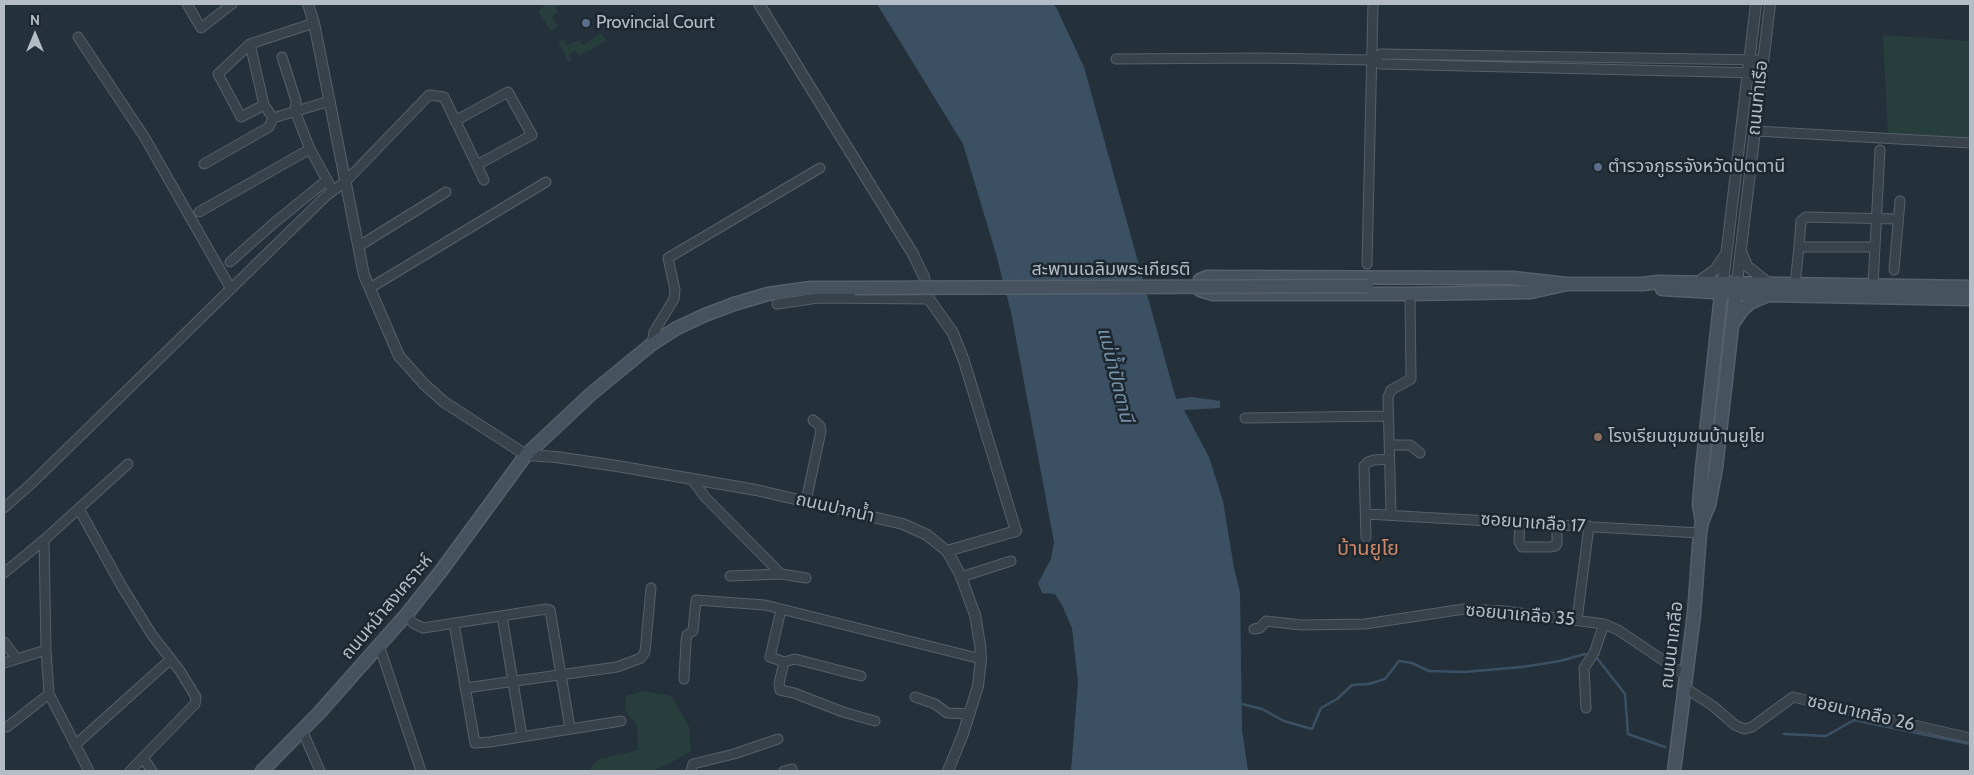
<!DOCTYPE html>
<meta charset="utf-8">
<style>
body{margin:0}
#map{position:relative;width:1974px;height:775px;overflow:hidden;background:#24313b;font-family:Cabin,sans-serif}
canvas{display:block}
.frame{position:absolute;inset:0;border:5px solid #b4bdc6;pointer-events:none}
.north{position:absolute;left:10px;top:10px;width:50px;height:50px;-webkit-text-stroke:4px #1d2730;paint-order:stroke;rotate:0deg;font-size:14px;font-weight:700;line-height:20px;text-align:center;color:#b4bdc6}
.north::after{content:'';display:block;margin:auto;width:18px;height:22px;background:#b4bdc6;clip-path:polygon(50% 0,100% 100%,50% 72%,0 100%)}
</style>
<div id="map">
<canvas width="1974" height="775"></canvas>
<div class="frame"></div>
<div class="north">N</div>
</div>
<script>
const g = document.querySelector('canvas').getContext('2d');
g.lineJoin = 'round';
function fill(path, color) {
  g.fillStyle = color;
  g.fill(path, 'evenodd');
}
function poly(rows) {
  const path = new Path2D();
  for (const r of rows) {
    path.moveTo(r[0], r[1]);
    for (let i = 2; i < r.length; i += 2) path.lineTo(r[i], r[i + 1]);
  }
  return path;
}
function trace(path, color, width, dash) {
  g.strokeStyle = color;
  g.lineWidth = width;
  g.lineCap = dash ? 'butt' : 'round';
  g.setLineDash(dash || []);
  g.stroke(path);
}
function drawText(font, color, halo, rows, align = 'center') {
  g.font = font + ' Cabin,"Noto Sans Thai",sans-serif';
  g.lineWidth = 5;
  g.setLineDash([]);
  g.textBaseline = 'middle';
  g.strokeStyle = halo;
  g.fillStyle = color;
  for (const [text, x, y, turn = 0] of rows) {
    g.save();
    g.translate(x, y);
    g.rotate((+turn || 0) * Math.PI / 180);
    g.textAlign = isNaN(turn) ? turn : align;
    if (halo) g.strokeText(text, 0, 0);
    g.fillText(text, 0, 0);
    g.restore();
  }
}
fill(poly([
 [546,4,562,4,556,8,558,12,552,16,558,27,551,31,539,13,539,10],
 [601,33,606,41,580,56,575,51,569,55,572,61,568,61,558,42,563,39,567,45,579,40,583,45],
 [1883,35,1970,41,1970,138,1888,134],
 [645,691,671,696,689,726,691,751,665,766,651,771,591,771,590,768,599,759,638,750,637,725,625,711,626,696]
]), '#273e3d');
fill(poly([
 [877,4,1054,4,1057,9,1084,67,1176,399,1192,397,1220,401,1220,408,1184,410,1209,457,1223,501,1234,568,1240,592,1242,730,1248,771,1071,771,1078,682,1072,628,1062,605,1055,594,1042,593,1038,583,1051,559,1054,542,1011,312,996,254,963,144]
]), '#3b5163');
trace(poly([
 [1594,657,1597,658,1625,694,1628,734,1665,747],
 [1242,704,1262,709,1284,721,1312,729,1321,708,1337,699,1352,685,1369,684,1385,679,1399,661,1412,663,1429,671,1464,672,1522,667,1560,661,1585,654,1589,656],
 [1784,734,1826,736,1854,720,1970,744]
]), '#3b5163', 2.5);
const minor = poly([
 [187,4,201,28,232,4],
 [78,37,145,138,231,289],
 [250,44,264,105,273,118],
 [282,57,296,101,295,111,310,149,333,191],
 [1116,59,1261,58,1371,60,1381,64,1761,73],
 [1371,60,1381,54,1763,60],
 [264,105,241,117,218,74,250,44,314,23],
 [455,121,508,92,532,135,477,165],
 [1755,131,1970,143],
 [204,164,269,127,273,118,330,101],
 [199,212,310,149],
 [359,246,446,192],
 [1875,247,1799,247,1801,221,1806,217,1897,219],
 [230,262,274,223,327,180],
 [1367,264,1373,4],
 [1894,270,1900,201],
 [1795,284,1799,247],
 [1873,285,1880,150],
 [370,288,546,182],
 [777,304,818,298,929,299],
 [652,344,654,332,674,299,675,290,668,258,820,168],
 [1245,418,1388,416],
 [1389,445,1410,445,1420,453],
 [691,478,705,497,781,574,806,578],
 [806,501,821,431,820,426,813,420],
 [4,508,32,483,326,196,346,181,429,95,444,97,484,180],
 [79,509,121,585,152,635,180,671,196,697,195,704,130,771],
 [1366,514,1700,533],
 [1391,514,1388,397,1391,390,1411,379,1410,294],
 [1520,522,1519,542,1522,547,1550,547,1555,546,1557,544,1557,525],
 [1366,537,1364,466,1368,462,1374,460,1389,459],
 [4,573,44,540],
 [730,576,781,574],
 [961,577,1011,561],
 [781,610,770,657,784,662,779,684,780,690,794,693,843,712,875,721],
 [406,615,413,623,423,628,546,609,550,610,570,728],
 [502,616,522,736],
 [1577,620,1589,526],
 [454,623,475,743,490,742,621,721],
 [1254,629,1260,628,1266,621,1301,625,1365,624,1464,609,1504,611,1604,624,1618,630,1685,675],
 [4,642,17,659],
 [379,645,421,771],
 [784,662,795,659,861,676],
 [4,663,46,650],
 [684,679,686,641,687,635,693,631,696,600,765,605,981,659],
 [1684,687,1713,706,1735,725,1744,729,1752,727,1793,697,1970,738],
 [465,688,617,667,641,658,645,652,651,588],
 [915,697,935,704,947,713,970,714],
 [1586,708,1584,668,1594,653,1604,624],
 [7,727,49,694],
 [302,730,320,771],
 [75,745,171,659],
 [143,758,152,771],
 [89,771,49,694,46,650,44,540,128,464],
 [691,771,693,764,734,754,778,739],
 [784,771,792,769]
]);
const tertiary = poly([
 [308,4,314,23,364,275,399,356,425,385,444,402,526,455,556,457,617,466,756,490,903,524,927,535,947,551,960,574,975,615,980,644,981,659,978,686,963,734,948,771],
 [759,4,913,254,924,277,929,299,953,333,964,361,1016,531,947,551],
 [1741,251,1747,266,1768,283],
 [1698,282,1715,270,1725,255],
 [1723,282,1756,4],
 [1737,282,1770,4]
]);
const secondary = poly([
 [1207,277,1513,278,1567,284,1531,292,1410,294,1213,294,1200,290,1200,280,1207,277],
 [1559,284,1643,284,1658,282,1970,287],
 [1662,289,1768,295,1970,299],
 [1734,322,1742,310,1750,303,1766,296],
 [1702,522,1699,505,1702,469,1722,286],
 [262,771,319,713,406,615,441,571,526,455,591,394,652,344,677,328,705,315,734,304,768,294,811,288,855,288],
 [1674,771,1694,614,1700,533,1702,522,1709,505,1716,468,1737,282]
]);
trace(minor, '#566069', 11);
trace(tertiary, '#566069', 12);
trace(secondary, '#566069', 15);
trace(minor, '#38424b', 9);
trace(tertiary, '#38424b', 10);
trace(secondary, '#46525e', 12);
const secondaryBridge = poly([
 [855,288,1367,286]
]);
trace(secondaryBridge, '#566069', 15, []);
trace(secondaryBridge, '#46525e', 12);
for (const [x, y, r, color] of [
 [586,23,5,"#5c6f8a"],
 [1598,167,5,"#5c6f8a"],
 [1598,437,5,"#8d6e63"]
]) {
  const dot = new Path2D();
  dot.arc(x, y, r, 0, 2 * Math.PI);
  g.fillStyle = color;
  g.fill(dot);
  trace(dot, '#1d2730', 2);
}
drawText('18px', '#b4bdc6', '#1d2730', [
 ["Provincial Court",596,23],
 ["ตำรวจภูธรจังหวัดปัตตานี",1608,167],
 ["โรงเรียนชุมชนบ้านยูโย",1608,437]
], 'left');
drawText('18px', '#b4bdc6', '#1d2730', [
 ["ถนนท่าเรือ",1758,98,-84],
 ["สะพานเฉลิมพระเกียรติ",1111,270],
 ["ถนนปากน้ำ",835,508,13],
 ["ซอยนาเกลือ 17",1533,523,4],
 ["ถนนหน้าสงเคราะห์",387,607,-50],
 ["ซอยนาเกลือ 35",1520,615,5],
 ["ถนนนาเกลือ",1672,645,-83],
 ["ซอยนาเกลือ 26",1861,713,13]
]);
drawText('italic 19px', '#7692a8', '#1d2730', [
 ["แม่น้ำปัตตานี",1115,375,76]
]);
drawText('20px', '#cd8868', '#1d2730', [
 ["บ้านยูโย",1368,549]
]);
</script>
